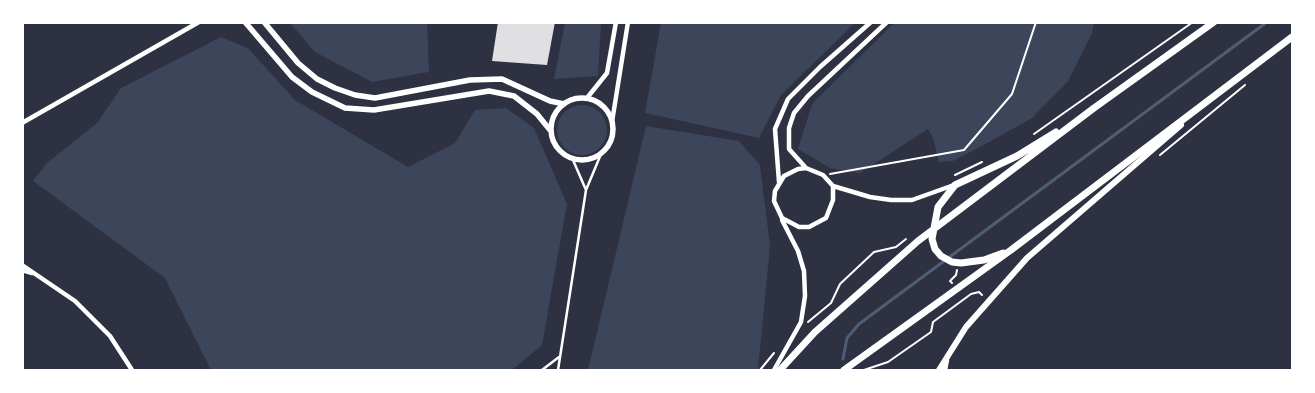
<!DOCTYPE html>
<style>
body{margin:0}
#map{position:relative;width:1315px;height:393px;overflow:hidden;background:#2d3142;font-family:Raleway,sans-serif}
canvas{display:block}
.frame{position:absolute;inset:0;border:24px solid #fff;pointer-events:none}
</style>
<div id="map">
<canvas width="1315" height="393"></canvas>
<div class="frame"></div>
</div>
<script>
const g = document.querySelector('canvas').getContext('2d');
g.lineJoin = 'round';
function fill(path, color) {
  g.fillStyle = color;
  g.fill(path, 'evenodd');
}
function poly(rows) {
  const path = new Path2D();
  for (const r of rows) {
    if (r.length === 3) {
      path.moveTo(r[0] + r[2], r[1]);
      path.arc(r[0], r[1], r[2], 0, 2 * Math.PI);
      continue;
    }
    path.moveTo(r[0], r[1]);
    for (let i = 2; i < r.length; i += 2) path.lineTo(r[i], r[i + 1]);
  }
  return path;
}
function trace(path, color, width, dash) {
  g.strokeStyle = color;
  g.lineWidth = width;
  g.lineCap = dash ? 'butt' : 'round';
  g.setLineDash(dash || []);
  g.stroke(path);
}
fill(poly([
 [290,23,427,23,429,72,372,82,315,52],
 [565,23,601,23,598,76,554,79],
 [661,23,661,22,855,23,781,95,759,138,645,113],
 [894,23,1094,23,1092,33,1068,81,1032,118,993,140,953,161,939,162,933,138,928,129,860,173,830,168,798,149,812,104],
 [221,37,248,48,295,100,408,167,455,143,475,110,506,108,534,128,567,204,542,345,512,370,211,370,165,278,33,181,47,163,97,123,121,88],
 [582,130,25],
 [646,126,739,141,760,165,770,246,758,370,588,370]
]), '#3c4559');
trace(poly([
 [843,359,847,338,859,324,1267,22]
]), '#4f5d75', 3);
fill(poly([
 [498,22,555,22,547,65,492,61]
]), '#e0e0e3');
trace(poly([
 [1034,134,1193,22],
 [1160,155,1245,85],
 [830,174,964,150,1012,94,1036,22],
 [955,175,982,162],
 [952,283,950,281,956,275,957,270],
 [808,322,831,303,840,284,874,252,896,247,906,239],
 [760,370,774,353],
 [864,370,888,362,931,332,933,322,971,294,979,292,982,295]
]), '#fff', 2);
trace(poly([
 [573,160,586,190],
 [542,370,559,357],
 [558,370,586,190,601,154]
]), '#fff', 2.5);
trace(poly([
 [587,98,607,73,616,22],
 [612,122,628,22],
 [22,123,199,22],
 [806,168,789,149,789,128,794,113,808,96,887,22],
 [806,168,823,175,833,186,833,200,826,218,809,227,799,227,782,218,774,201,775,191,784,176,798,169,806,168],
 [779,182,775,129,788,99,820,67,871,22],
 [833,186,870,197,891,200,912,200,954,185],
 [22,265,75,301,110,336,132,370],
 [22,270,32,273],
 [774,370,801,322,805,296,804,271,798,251,782,220],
 [945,370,947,360]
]), '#fff', 4.5);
trace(poly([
 [245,22,292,77,312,92,345,108,374,110,489,91,514,96,537,114,550,130],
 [264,22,298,63,317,79,335,88,355,95,375,98,470,80,502,79,550,101,564,104],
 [582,129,31]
]), '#fff', 5.5);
trace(poly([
 [939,370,966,327,1027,258,1181,125]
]), '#fff', 6);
trace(poly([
 [1003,253,984,260,961,263,952,262,941,256,935,249,932,239,938,207,955,185,1017,156,1056,132],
 [780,370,815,332,918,241,1094,108,1214,22],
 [844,370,1011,250,1292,37]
]), '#fff', 7);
</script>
